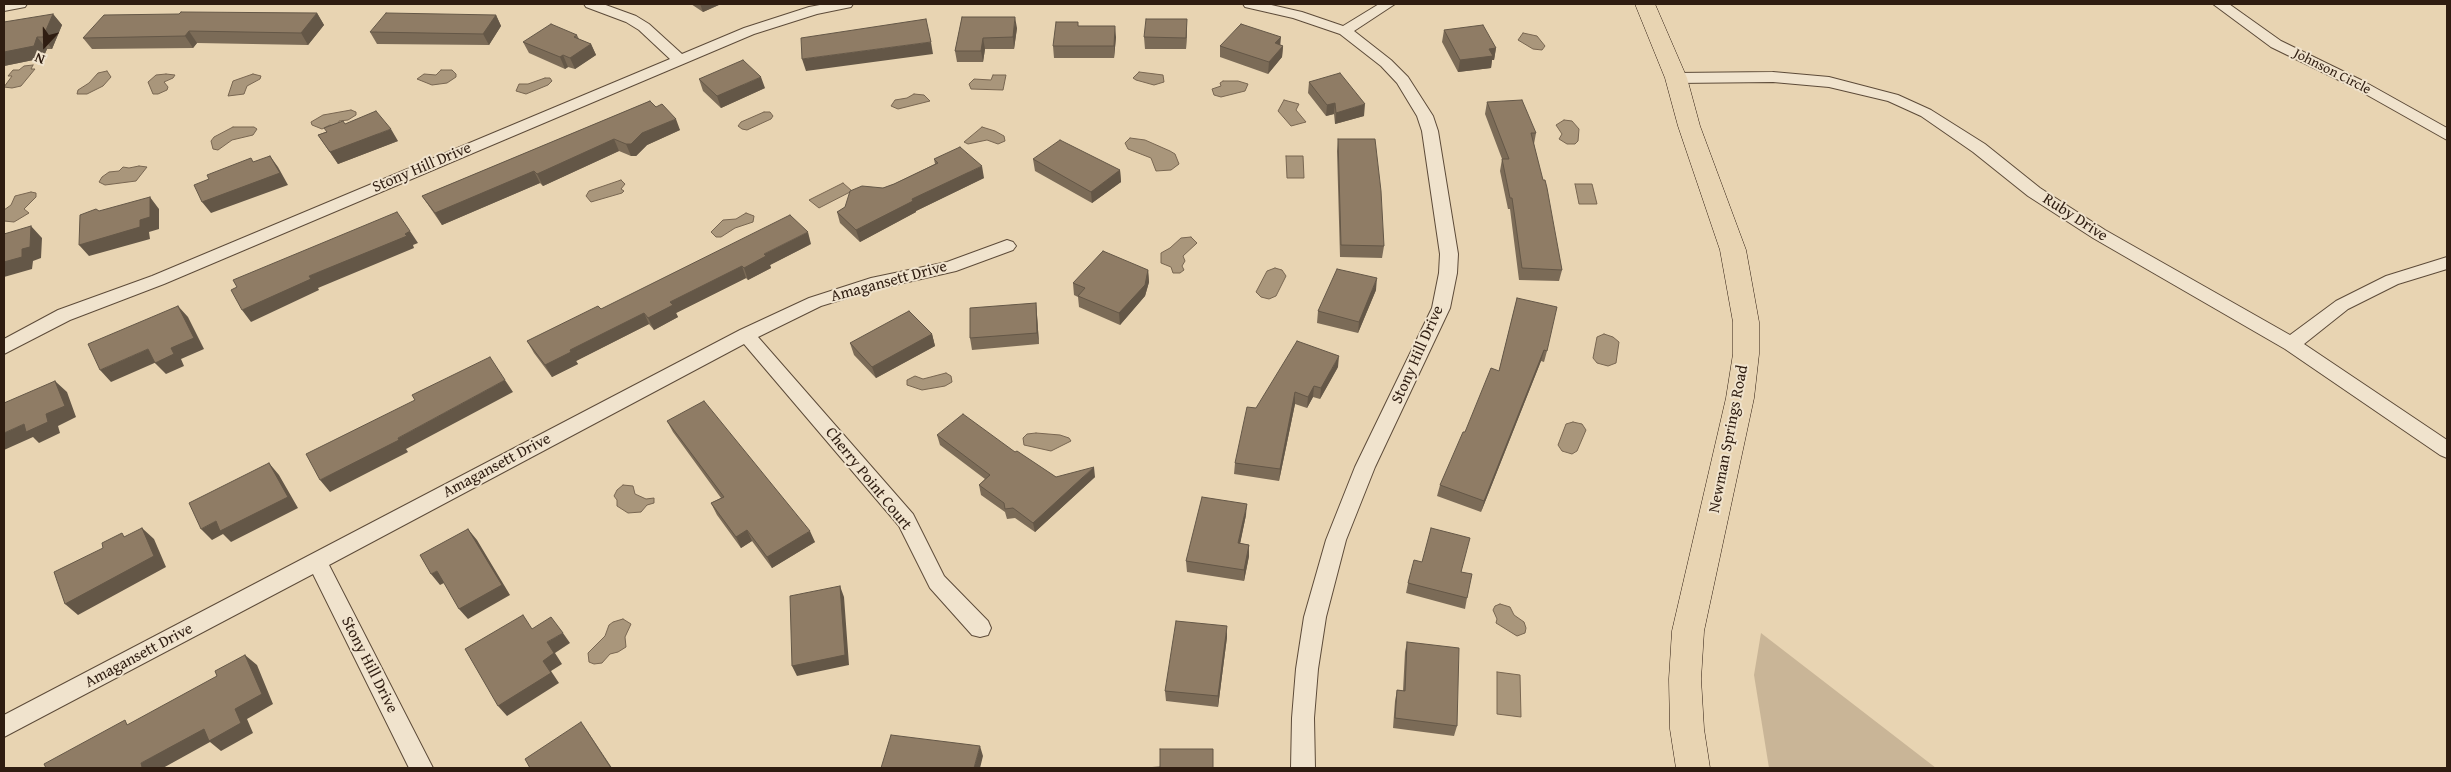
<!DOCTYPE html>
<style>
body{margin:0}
#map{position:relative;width:2451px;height:772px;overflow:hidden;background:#e8d4b2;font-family:"Gentium Book Plus",serif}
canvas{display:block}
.frame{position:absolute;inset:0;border:5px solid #2f1d11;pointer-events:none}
.north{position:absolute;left:20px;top:20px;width:50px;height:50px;-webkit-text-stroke:4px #f0e3cd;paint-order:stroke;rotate:201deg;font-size:14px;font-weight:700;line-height:20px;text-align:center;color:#2f1d11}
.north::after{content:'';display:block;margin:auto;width:18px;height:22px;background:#2f1d11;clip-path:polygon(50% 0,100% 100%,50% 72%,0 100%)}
</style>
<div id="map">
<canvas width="2451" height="772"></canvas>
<div class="frame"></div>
<div class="north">N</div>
</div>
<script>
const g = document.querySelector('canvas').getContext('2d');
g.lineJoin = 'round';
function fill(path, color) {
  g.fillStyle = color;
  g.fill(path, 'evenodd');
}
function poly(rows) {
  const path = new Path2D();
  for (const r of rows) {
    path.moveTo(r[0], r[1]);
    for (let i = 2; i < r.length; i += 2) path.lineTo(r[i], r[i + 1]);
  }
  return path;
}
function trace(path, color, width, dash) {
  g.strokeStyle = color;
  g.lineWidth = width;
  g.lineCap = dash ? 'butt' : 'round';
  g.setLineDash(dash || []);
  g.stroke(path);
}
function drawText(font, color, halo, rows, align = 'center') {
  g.font = font + ' "Gentium Book Plus",serif';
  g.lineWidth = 4;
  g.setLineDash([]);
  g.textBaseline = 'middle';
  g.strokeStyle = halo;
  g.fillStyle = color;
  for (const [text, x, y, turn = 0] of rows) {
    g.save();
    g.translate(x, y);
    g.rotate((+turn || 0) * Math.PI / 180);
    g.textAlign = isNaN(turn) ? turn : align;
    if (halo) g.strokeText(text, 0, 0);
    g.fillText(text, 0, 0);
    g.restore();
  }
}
fill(poly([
 [1761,633,1936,768,1769,768,1754,675]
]), '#c9b597');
const water = poly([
 [1523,33,1537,36,1545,46,1542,50,1533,49,1518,40,1523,33],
 [33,65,31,69,35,69,21,86,12,88,4,87,12,76,8,76,13,70,19,70,24,66,33,65],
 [441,70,452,70,456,74,456,77,447,83,432,85,417,79,424,74,436,75,441,70],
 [107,71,111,77,103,86,87,94,77,94,78,90,89,83,98,73,107,71],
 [1139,72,1163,75,1164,82,1154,85,1136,80,1133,78,1139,72],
 [166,74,175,75,173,78,164,82,168,87,167,90,158,94,153,94,148,82,156,75,166,74],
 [253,74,261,76,260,79,247,86,244,94,228,96,233,81,253,74],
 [993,75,1006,75,1003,90,971,89,969,84,974,79,991,80,993,75],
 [545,78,550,78,552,81,548,85,526,94,516,91,519,84,528,84,545,78],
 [1223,81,1238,81,1248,84,1245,91,1221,97,1214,95,1212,89,1221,86,1220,83,1223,81],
 [914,94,924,95,930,101,898,109,891,106,895,100,907,98,914,94],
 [1284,100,1299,104,1296,110,1306,122,1291,126,1278,111,1284,100],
 [351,110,356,112,356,115,348,120,339,121,339,124,333,126,330,125,322,129,312,125,311,122,323,115,351,110],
 [764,112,770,112,773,116,771,119,747,130,742,129,738,126,741,122,764,112],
 [1564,120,1572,121,1579,129,1578,141,1575,144,1567,144,1559,139,1562,134,1556,125,1564,120],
 [233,127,254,127,257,129,253,135,232,140,218,150,213,149,211,141,214,137,233,127],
 [982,127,995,131,1004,136,1005,141,998,144,987,140,968,144,964,142,982,127],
 [1130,138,1145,140,1170,151,1175,154,1179,164,1171,170,1156,171,1151,158,1128,149,1125,143,1130,138],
 [1286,156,1303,156,1304,178,1287,178,1286,156],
 [139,166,147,167,136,181,105,185,99,182,102,177,109,172,119,171,123,167,129,168,139,166],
 [621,180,625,184,621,189,624,191,622,193,591,202,586,196,589,191,621,180],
 [843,183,852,191,819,208,809,200,843,183],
 [1575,184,1592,184,1597,204,1579,204,1575,184],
 [31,192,36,193,36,197,24,209,29,213,14,222,4,221,4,210,11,205,15,196,31,192],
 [746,213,754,216,753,222,735,228,721,237,716,237,711,232,723,220,736,219,746,213],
 [1191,237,1197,243,1183,256,1185,261,1182,266,1184,270,1180,273,1173,273,1171,267,1161,263,1161,253,1170,248,1181,238,1191,237],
 [1275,268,1282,270,1286,276,1276,296,1269,299,1261,297,1256,292,1267,271,1275,268],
 [1604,334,1613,337,1619,342,1616,363,1608,366,1597,363,1593,358,1597,337,1604,334],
 [946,373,951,376,952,382,945,386,922,390,907,385,907,380,915,376,923,379,946,373],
 [1573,422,1582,424,1586,430,1577,451,1572,454,1562,451,1558,445,1566,424,1573,422],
 [1036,433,1060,435,1069,438,1071,441,1051,451,1024,445,1023,438,1027,434,1036,433],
 [623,485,633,486,635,494,646,499,654,498,654,503,647,505,641,512,628,513,617,506,617,500,614,496,617,490,623,485],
 [1500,604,1510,607,1514,615,1524,622,1526,628,1525,633,1517,636,1496,623,1497,619,1493,610,1495,606,1500,604],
 [623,619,631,624,625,637,626,647,618,652,610,654,602,663,594,664,589,662,588,653,605,636,609,625,613,622,623,619],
 [1497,672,1520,675,1521,717,1497,714,1497,672]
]);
fill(water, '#a9967b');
trace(water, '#786651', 1);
const minor = poly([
 [4,4,27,4,25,7,4,11,4,4],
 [584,4,603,4,636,16,649,24,682,54,744,28,809,7,825,4,853,4,851,7,817,14,754,34,164,284,70,320,4,354,4,339,58,310,152,276,670,59,639,30,626,22,586,7,584,4],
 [1243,4,1267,4,1302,12,1343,26,1379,4,1395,4,1354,31,1391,60,1408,77,1433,116,1438,131,1458,254,1457,273,1450,308,1375,467,1346,540,1326,617,1318,669,1314,718,1315,768,1291,768,1292,718,1296,669,1304,617,1326,540,1355,467,1432,308,1439,273,1440,254,1422,131,1417,116,1397,83,1381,66,1340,34,1293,18,1245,7,1243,4],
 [2213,4,2229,4,2281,41,2363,81,2447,128,2447,140,2353,87,2271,47,2213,4],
 [1773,72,1829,77,1898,95,1931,110,1985,144,2040,188,2105,230,2290,335,2336,301,2386,276,2447,257,2447,269,2398,284,2348,309,2304,344,2447,440,2447,458,2440,455,2285,349,2093,238,2028,196,1973,152,1921,116,1888,101,1829,87,1773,82,1676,83,1669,78,1676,73,1773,72],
 [1007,240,1013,242,1016,246,1013,250,956,271,873,290,821,306,758,337,913,514,944,576,988,621,991,628,988,635,980,637,972,635,930,588,899,526,744,344,329,565,433,768,409,768,313,574,4,737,4,715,740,330,809,298,871,278,947,262,1007,240]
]);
const primary = poly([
 [1635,4,1655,4,1687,78,1700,126,1746,250,1759,322,1759,354,1754,398,1704,631,1701,679,1704,729,1710,768,1676,768,1670,729,1669,679,1672,631,1726,398,1733,354,1733,322,1720,250,1678,126,1665,78,1635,4]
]);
trace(minor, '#5d4b39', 2);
trace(primary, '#2f1d11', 1);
fill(minor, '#f0e3cd');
fill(primary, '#e8d4b2');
fill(poly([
 [691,4,721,4,703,12],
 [317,13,324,25,308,45,197,43,193,48,92,49,83,38],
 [53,14,62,25,52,49,47,49,43,58,4,66],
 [496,15,501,26,489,45,377,44,370,32],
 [962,17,1017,28,1014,49,985,49,983,62,957,62,955,51],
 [1078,22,1078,26,1116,37,1114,58,1054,58,1053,46],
 [1187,30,1186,49,1145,49,1144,37],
 [1444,30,1496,48,1494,60,1492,60,1491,68,1458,72,1442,42],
 [577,35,579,39,591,44,596,55,575,69,568,67,565,69,529,53,523,42],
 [1281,45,1283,46,1282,57,1268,74,1220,57,1220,46],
 [699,79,765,88,721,108,703,91],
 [1309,82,1364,116,1335,124,1334,114,1326,116,1308,93],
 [650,101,680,130,647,145,636,156,631,156,619,151,543,186,540,183,442,225,422,196],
 [1487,102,1536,133,1534,144,1562,270,1559,281,1519,280,1510,209,1508,209,1500,171,1502,159,1485,114],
 [345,124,398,141,338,164,318,135],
 [1338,139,1384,246,1382,258,1340,257,1337,151],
 [934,159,984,178,916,211,916,212,860,242,840,223,837,212,883,188,894,184,935,164],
 [1033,159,1120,170,1121,182,1092,203,1035,171],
 [811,244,770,265,771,268,748,280,746,278,676,313,678,317,654,330,649,324,576,361,578,364,552,377,534,353,527,341,601,309],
 [1148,270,1149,282,1145,296,1120,325,1079,307,1078,297,1074,295,1073,283],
 [1376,290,1358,333,1317,323,1318,311],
 [1517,298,1547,351,1544,362,1541,361,1481,512,1437,496,1440,485,1465,432,1499,371],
 [1036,303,1037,315,1039,344,972,350,970,338],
 [932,334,935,346,876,378,854,355,850,343],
 [1338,367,1320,399,1313,397,1307,408,1295,404,1279,481,1234,474,1235,463,1256,408],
 [667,421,815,542,772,568,752,541,741,548,717,515,711,503,721,498,673,432],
 [937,435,1015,452,1056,477,1095,477,1035,532,1015,518,1007,519,1005,512,981,495,979,485,985,479,940,445],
 [1246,515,1240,543,1249,545,1249,556,1244,581,1187,572,1186,561],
 [1422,562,1461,572,1467,598,1465,609,1406,593,1408,583],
 [1227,637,1218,707,1166,701,1165,691],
 [1407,642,1457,726,1454,736,1393,728,1395,701,1397,690,1403,691,1405,652]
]), '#7b6b57');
fill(poly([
 [700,4,721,4,703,12],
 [317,13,324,25,308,45,301,33],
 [53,14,62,25,52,49,43,37],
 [496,15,501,26,489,45,483,34],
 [1015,17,1017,28,1014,49,1013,37],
 [1187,19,1187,30,1186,49,1186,38],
 [1115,26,1116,37,1114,58,1114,46],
 [189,31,197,43,193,48,185,36],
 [37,37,47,49,43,58,4,66,4,52],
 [1281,37,1280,48,1275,43],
 [983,38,985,49,983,62,981,51],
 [931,42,933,54,806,71,802,59],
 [591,44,596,55,575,69,570,58],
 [1283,46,1282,57,1268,74,1269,62],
 [1496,48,1494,60,1492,60,1491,68,1458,72,1460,60,1489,49],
 [563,55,568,67,565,69,560,57],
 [761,77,765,88,721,108,717,96],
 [1335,103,1334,114,1326,116,1327,105],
 [1365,104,1364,116,1335,124,1336,113],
 [676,119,680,130,647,145,636,156,631,156,626,144,642,133],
 [391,129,398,141,338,164,330,152],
 [614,139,619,151,543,186,537,174],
 [270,156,278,167,288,185,211,213,202,202],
 [982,166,984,178,916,211,916,212,860,242,856,230,912,199],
 [1120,170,1121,182,1092,203,1091,192],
 [534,171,540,183,442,225,435,213],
 [150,197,159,209,159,229,149,232,150,239,89,256,79,245,140,220],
 [31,226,42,238,41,258,33,261,32,269,4,277,4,262,22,249],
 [410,231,418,243,413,245,414,248,318,288,319,290,251,322,242,310,309,276],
 [808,232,811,244,770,265,771,268,748,280,744,268,764,254],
 [742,266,746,278,676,313,678,317,654,330,648,318,670,302],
 [1148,270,1149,282,1145,296,1120,325,1119,313],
 [1377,278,1376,290,1358,333,1359,322],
 [1036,303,1037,315,1039,344,1037,333],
 [178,306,188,317,204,349,181,359,184,366,166,374,155,363,171,348],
 [644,313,649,324,576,361,578,364,552,377,545,365,570,350],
 [932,334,935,346,876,378,872,367],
 [148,349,159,361,111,382,100,370],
 [1544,350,1541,361,1481,512,1484,501],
 [1339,356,1338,367,1320,399,1321,388],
 [505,380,513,392,406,449,408,452,330,492,320,480,398,438],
 [55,381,67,392,76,417,58,426,60,433,39,443,33,437,4,450,4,433,46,414],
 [1314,386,1313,397,1307,408,1308,397],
 [1295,392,1295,404,1279,481,1280,469],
 [269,463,279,475,298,508,231,542,223,534,212,540,201,529,216,521],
 [1094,467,1095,477,1035,532,1033,523],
 [1247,504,1246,515,1238,554,1238,543],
 [142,528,154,539,166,567,78,615,65,604],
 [468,529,477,540,510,595,468,619,459,609],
 [747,530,752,541,741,548,736,537],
 [810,531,815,542,772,568,767,557],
 [1249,545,1249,556,1244,581,1244,570],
 [437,571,446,582,440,585,431,574],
 [840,586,844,597,849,665,797,676,792,666],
 [1227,626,1227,637,1218,707,1218,696],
 [563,633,570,643,555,653,562,664,551,671,559,683,507,716,498,706,543,661,547,642],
 [245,655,257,665,273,704,247,719,253,733,221,751,210,742,163,768,141,768,141,763,235,709],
 [581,722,588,732,612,768,611,768],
 [980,746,983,756,980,768,974,768]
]), '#645747');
const building = poly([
 [181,12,317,13,301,33,189,31,185,36,83,38,104,15,179,14,181,12],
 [386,13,496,15,483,34,370,32,386,13],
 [53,14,43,37,37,37,34,46,4,52,4,22,53,14],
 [962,17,1015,17,1013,37,983,38,981,51,955,51,962,17],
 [926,19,931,42,802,59,801,38,926,19],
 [1146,19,1187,19,1186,38,1144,37,1146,19],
 [1056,22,1078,22,1078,26,1115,26,1114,46,1053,46,1056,22],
 [551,24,577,35,574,37,591,44,570,58,563,55,560,57,523,42,551,24],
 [1241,24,1281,37,1275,43,1283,46,1269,62,1220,46,1241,24],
 [1483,25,1496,48,1489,49,1493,56,1460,60,1444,30,1483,25],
 [743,60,761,77,717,96,699,79,743,60],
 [1340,73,1365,104,1336,113,1335,103,1327,105,1309,82,1340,73],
 [1522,100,1536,133,1531,133,1543,180,1545,180,1547,188,1562,270,1522,268,1512,198,1510,198,1502,159,1509,159,1487,102,1522,100],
 [650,101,656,107,662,104,676,119,642,133,631,144,626,144,614,139,537,174,534,171,435,213,422,196,650,101],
 [376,111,391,129,330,152,318,135,327,132,324,128,343,121,345,124,376,111],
 [1338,139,1375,139,1381,191,1384,246,1341,245,1338,139],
 [1060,140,1120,170,1091,192,1033,159,1060,140],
 [960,147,982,166,912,199,913,201,856,230,837,212,845,207,850,191,862,186,883,188,894,184,938,163,934,159,960,147],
 [270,156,280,173,202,202,194,185,209,179,207,175,251,158,253,162,270,156],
 [150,197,150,217,140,220,140,227,79,245,80,215,96,209,99,211,150,197],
 [397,212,410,231,405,234,407,236,309,276,311,279,242,310,231,290,237,287,233,280,397,212],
 [790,215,808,232,764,254,766,256,744,268,742,266,670,302,673,305,648,318,644,313,570,350,571,352,545,365,527,341,598,306,601,309,790,215],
 [31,226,30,247,22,249,22,257,4,262,4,234,31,226],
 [1103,251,1148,270,1145,285,1119,313,1078,296,1085,288,1073,283,1103,251],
 [1337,269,1377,278,1359,322,1318,311,1337,269],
 [1517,298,1557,307,1547,351,1544,350,1484,501,1440,485,1463,432,1465,432,1491,368,1499,371,1517,298],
 [1036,303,1037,333,970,338,970,308,1036,303],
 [178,306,194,338,171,348,174,354,155,363,148,349,100,370,88,344,178,306],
 [909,311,932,334,872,367,850,343,909,311],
 [1297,341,1339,356,1321,388,1314,386,1308,397,1295,392,1280,469,1235,463,1247,407,1256,408,1297,341],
 [490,357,505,380,398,438,399,440,320,480,306,454,415,400,412,395,490,357],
 [55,381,65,406,46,414,48,422,26,432,24,424,4,433,4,403,55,381],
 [704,401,810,531,767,557,747,530,736,537,711,503,724,497,667,421,704,401],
 [963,414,1015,452,1017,451,1056,477,1094,467,1033,523,1013,508,1005,509,1004,503,979,485,990,475,937,435,963,414],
 [269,463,288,497,220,531,216,521,201,529,189,503,269,463],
 [1202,497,1247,504,1238,543,1249,545,1244,570,1186,561,1202,497],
 [142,528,154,556,65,604,54,572,103,548,102,543,122,533,124,537,142,528],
 [1431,528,1470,538,1461,572,1472,574,1467,598,1408,583,1414,560,1422,562,1431,528],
 [468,529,502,585,459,609,437,571,431,574,420,555,468,529],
 [840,586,845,655,792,666,790,596,840,586],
 [523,615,532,629,551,617,563,633,547,642,554,653,543,661,551,673,498,706,465,649,523,615],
 [1176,621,1227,626,1218,696,1165,691,1176,621],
 [1407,642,1459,648,1457,726,1395,718,1397,690,1405,691,1407,642],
 [245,655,262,694,235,709,241,723,209,741,204,729,141,763,142,767,141,768,46,768,44,764,125,720,127,725,217,676,215,671,245,655],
 [581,722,611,768,530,768,525,759,581,722],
 [891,735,980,746,974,768,881,768,891,735],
 [1160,749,1213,749,1213,768,1143,768,1144,768,1160,767,1160,749]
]);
fill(building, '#8f7c65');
trace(building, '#645747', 1);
drawText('14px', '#2f1d11', '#f0e3cd', [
 ["Johnson Circle",2332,72,27]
]);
drawText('16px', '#2f1d11', '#f0e3cd', [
 ["Stony Hill Drive",422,168,-23],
 ["Ruby Drive",2075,218,33],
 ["Amagansett Drive",889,282,-15],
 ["Stony Hill Drive",1418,355,-66],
 ["Newman Springs Road",1729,439,-79],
 ["Amagansett Drive",497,466,-28],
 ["Cherry Point Court",868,479,51],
 ["Amagansett Drive",139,656,-28],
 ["Stony Hill Drive",369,665,63]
]);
</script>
